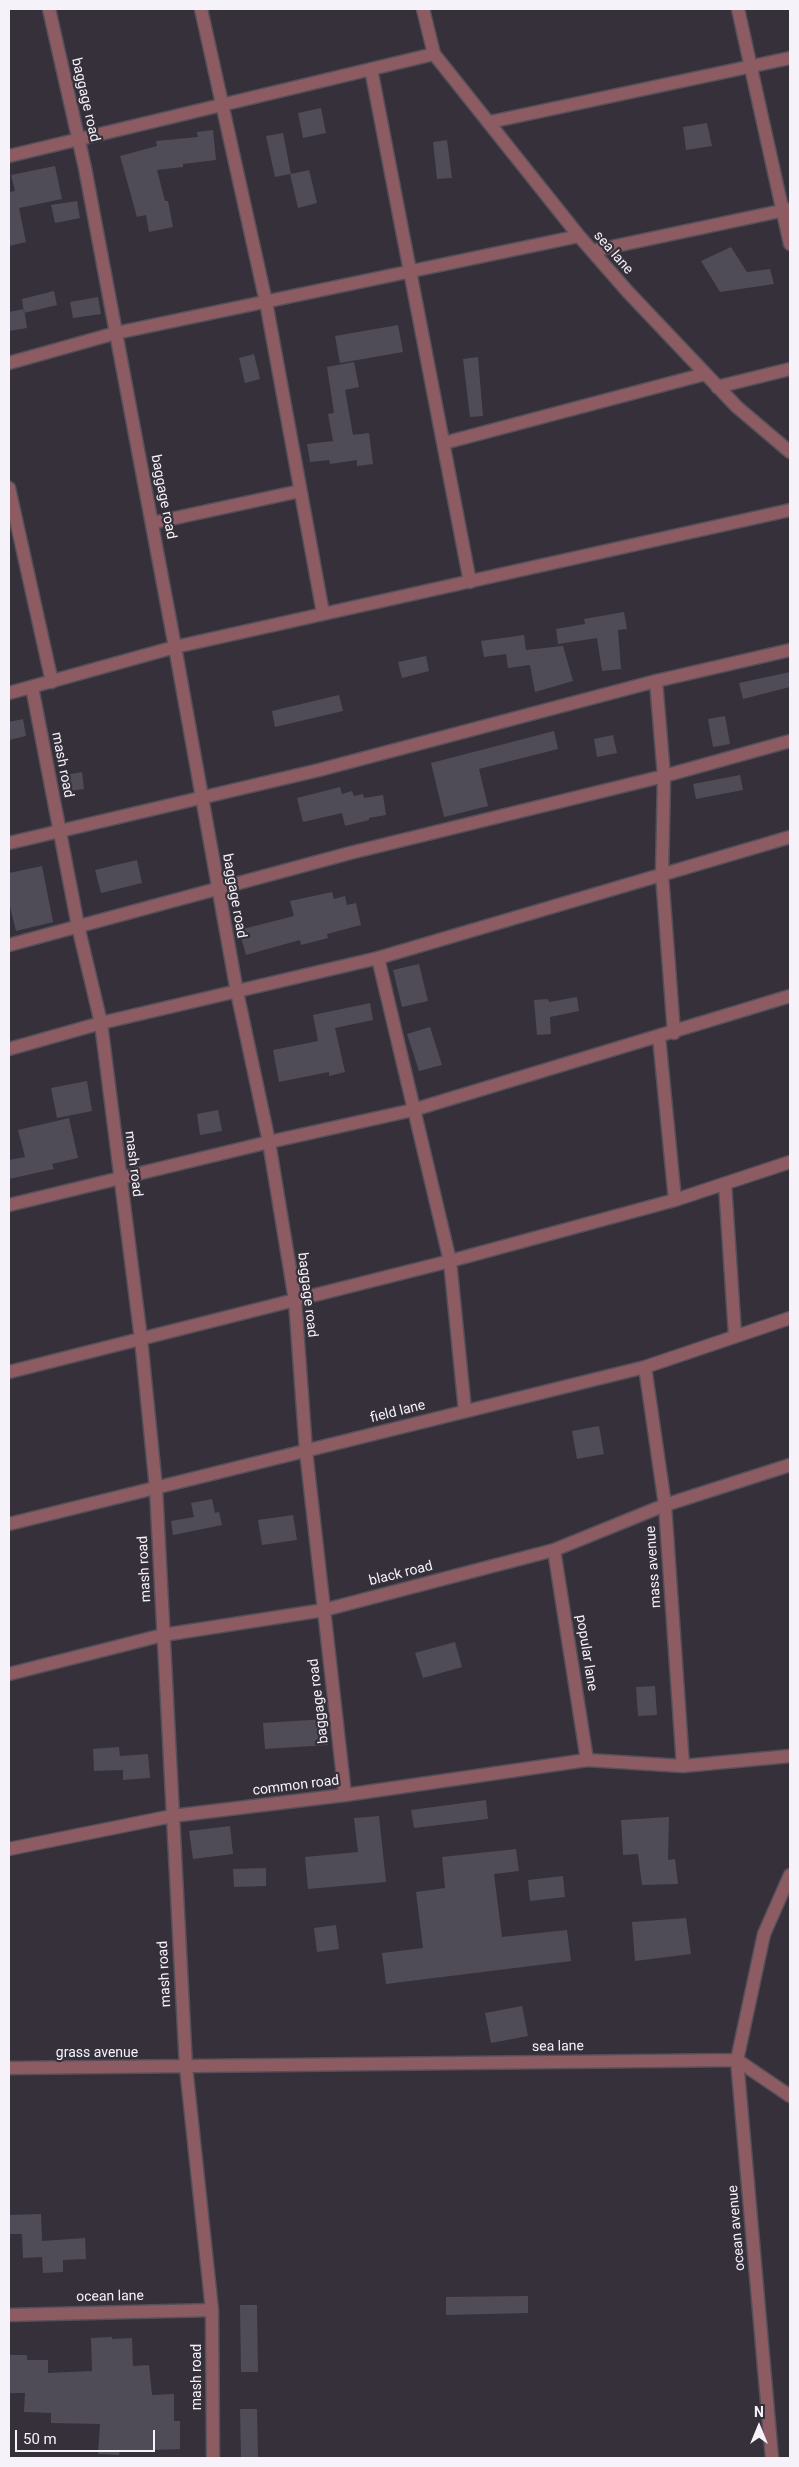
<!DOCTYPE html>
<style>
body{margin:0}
#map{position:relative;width:799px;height:2467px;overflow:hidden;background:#35303a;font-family:Roboto,sans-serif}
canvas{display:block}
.frame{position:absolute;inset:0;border:10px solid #f5f2f9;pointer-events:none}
.north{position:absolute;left:734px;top:2402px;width:50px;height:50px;-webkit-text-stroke:4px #35303a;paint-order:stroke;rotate:0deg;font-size:14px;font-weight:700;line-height:20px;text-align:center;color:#f5f2f9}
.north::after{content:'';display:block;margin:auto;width:18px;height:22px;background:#f5f2f9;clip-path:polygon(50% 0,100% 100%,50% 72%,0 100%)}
.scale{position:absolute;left:15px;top:2430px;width:140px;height:22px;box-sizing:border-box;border:2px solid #f5f2f9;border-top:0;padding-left:6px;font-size:15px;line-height:18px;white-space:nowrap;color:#f5f2f9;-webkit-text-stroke:4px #35303a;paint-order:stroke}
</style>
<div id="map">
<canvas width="799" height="2467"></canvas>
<div class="frame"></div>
<div class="north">N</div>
<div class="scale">50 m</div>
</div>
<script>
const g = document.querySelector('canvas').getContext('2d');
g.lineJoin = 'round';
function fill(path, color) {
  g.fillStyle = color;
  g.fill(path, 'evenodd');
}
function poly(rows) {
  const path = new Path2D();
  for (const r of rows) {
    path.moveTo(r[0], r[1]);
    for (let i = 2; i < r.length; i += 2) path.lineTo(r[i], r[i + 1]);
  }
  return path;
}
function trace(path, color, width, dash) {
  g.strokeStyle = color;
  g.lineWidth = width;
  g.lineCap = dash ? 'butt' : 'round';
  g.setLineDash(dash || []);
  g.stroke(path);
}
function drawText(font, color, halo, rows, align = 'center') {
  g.font = font + ' Roboto,sans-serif';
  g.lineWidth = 4.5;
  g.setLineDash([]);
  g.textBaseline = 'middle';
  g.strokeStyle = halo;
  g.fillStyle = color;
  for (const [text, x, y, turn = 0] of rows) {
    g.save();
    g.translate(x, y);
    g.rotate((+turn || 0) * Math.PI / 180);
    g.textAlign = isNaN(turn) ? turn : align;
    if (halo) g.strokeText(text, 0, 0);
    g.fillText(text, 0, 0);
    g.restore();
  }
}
fill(poly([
 [321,108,326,133,303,138,298,113],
 [707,123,712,146,686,150,683,127],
 [213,130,216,160,183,164,183,167,157,170,165,201,168,201,173,227,149,232,146,215,137,217,120,156,157,146,156,141,198,137,197,132],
 [283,133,291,174,309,170,317,203,298,208,290,174,275,177,266,136],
 [447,140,452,178,437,179,433,142],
 [55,166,62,199,19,208,26,242,9,246,9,192,15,191,11,175],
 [77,201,80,218,55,223,51,205],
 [731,247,747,272,770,269,774,284,720,292,701,261],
 [54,291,57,305,24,313,22,299],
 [98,297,101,314,73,318,70,302],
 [24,309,27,328,9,331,9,312],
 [398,325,403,352,340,363,335,336],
 [254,354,260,379,245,383,239,358],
 [478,357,483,416,470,417,463,359],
 [354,362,359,387,345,390,353,435,369,433,373,464,357,466,357,460,330,464,329,460,310,462,307,444,333,441,328,414,334,413,327,367],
 [624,612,627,629,618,630,621,669,602,671,597,638,558,644,556,629,585,624,584,619],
 [524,635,526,650,563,646,573,681,535,692,530,665,508,668,506,654,484,657,481,641],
 [426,656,429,671,402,678,398,662],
 [790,672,790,687,743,699,739,683],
 [339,695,343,711,275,727,272,711],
 [725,716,730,744,713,747,708,719],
 [23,719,26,736,9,740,9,722],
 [554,731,558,749,479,769,488,806,444,817,431,763],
 [613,735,617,753,597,757,594,739],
 [82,772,84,789,63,792,60,776],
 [740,775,743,790,696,799,693,784],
 [340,787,342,794,352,791,354,796,363,794,364,798,383,795,386,815,369,818,369,820,345,826,342,813,303,822,297,798],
 [137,860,142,883,101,893,95,870],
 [42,866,53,922,16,931,9,903,9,873],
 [332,892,334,899,345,896,347,905,356,903,361,925,327,934,328,938,301,945,300,940,246,955,239,930,294,916,290,901],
 [419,964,428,1001,402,1007,393,970],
 [577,997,579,1011,550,1017,551,1034,537,1035,534,1000,548,999,549,1002],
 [370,1003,373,1020,335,1028,345,1072,329,1076,329,1072,279,1082,273,1050,318,1041,313,1015],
 [430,1027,442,1065,419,1071,407,1034],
 [87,1081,92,1111,57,1118,51,1088],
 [218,1110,222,1131,200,1135,197,1114],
 [69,1118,78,1158,52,1164,54,1169,9,1179,9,1160,25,1157,18,1130],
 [599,1426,604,1454,577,1459,572,1431],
 [212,1499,215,1513,219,1512,222,1525,173,1535,171,1521,194,1517,191,1503],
 [293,1515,297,1540,262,1545,258,1520],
 [455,1642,462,1667,423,1678,415,1653],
 [655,1686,657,1715,638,1716,636,1687],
 [326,1719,328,1745,265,1749,263,1723],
 [119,1747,120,1756,148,1754,150,1778,123,1780,123,1770,94,1771,93,1749],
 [486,1800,488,1819,414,1828,411,1810],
 [379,1816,386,1882,308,1889,305,1857,358,1852,354,1818],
 [669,1817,668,1860,675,1859,678,1884,642,1885,638,1854,623,1855,621,1820],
 [230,1826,233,1854,193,1859,189,1831],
 [516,1849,519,1871,494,1874,502,1937,567,1930,571,1961,386,1984,382,1953,423,1948,416,1892,445,1888,442,1857],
 [266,1868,266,1886,234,1887,233,1869],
 [563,1876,565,1897,530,1901,528,1880],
 [686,1918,691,1954,635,1961,632,1922],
 [336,1925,339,1949,317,1952,314,1928],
 [522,2006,528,2036,491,2043,485,2013],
 [41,2214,42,2241,85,2238,86,2259,63,2260,63,2272,43,2273,42,2257,23,2258,22,2234,9,2234,9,2215],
 [528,2296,528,2313,446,2315,446,2297],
 [240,2305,257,2305,258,2372,241,2372],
 [112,2337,112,2339,132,2338,133,2366,149,2365,152,2395,174,2394,174,2421,180,2421,180,2449,120,2451,119,2455,98,2454,100,2424,51,2423,51,2413,24,2412,25,2393,9,2393,10,2355,27,2355,27,2360,48,2360,48,2373,92,2371,91,2338],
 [240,2409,257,2409,258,2458,241,2458]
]), '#504c57');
const minor = poly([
 [49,9,85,168,116,333,175,647,237,992,269,1142,295,1300,306,1451,345,1795],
 [201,9,266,302,323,613],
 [423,9,434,54,579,236,628,292,737,407,790,452],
 [738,9,790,244],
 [371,69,470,582],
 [490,122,790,58],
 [9,156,434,54],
 [592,251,790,209],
 [9,363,116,333,579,236],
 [717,387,790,369],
 [444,443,705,374],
 [9,488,52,682],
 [152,523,300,491],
 [656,681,664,776,662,875,674,1033],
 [32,687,78,926,101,1023,141,1339,156,1488,186,2067,212,2310,213,2458],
 [9,693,175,647,790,510],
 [9,843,319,770,656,681,790,650],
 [9,945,350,853,664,776,790,741],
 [378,958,450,1261,465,1411],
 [659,1037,675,1200],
 [9,1049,101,1023,378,958,790,837],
 [725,1184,735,1335],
 [9,1205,269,1142,413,1110,790,996],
 [645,1367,665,1505,683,1766],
 [9,1372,450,1261,675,1200,790,1162],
 [9,1524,645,1367,790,1318],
 [554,1550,587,1760],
 [9,1674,163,1635,324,1610,554,1550,665,1505,790,1465],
 [9,1849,172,1816,345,1795,587,1760,683,1766,790,1756],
 [9,2068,737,2060,764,1934,790,1875],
 [9,2315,212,2310],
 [772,2458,737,2060,790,2096]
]);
trace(minor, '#544f59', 15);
trace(minor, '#8c5c62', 12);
drawText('14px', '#f5f2f9', '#35303a', [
 ["baggage road",85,100,77],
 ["sea lane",613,253,49],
 ["baggage road",163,497,79],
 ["mash road",62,765,79],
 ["baggage road",234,896,80],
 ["mash road",133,1164,83],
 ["baggage road",307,1295,83],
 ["field lane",398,1412,-14],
 ["mass avenue",654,1567,-94],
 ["mash road",145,1569,-93],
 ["black road",401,1574,-14],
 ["popular lane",586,1653,81],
 ["baggage road",319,1701,-97],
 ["common road",296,1786,-7],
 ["mash road",165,1974,-93],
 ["sea lane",558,2047,-1],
 ["grass avenue",97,2053],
 ["ocean avenue",737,2228,-95],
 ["ocean lane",110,2297,-1],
 ["mash road",197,2377,-90]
]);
</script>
